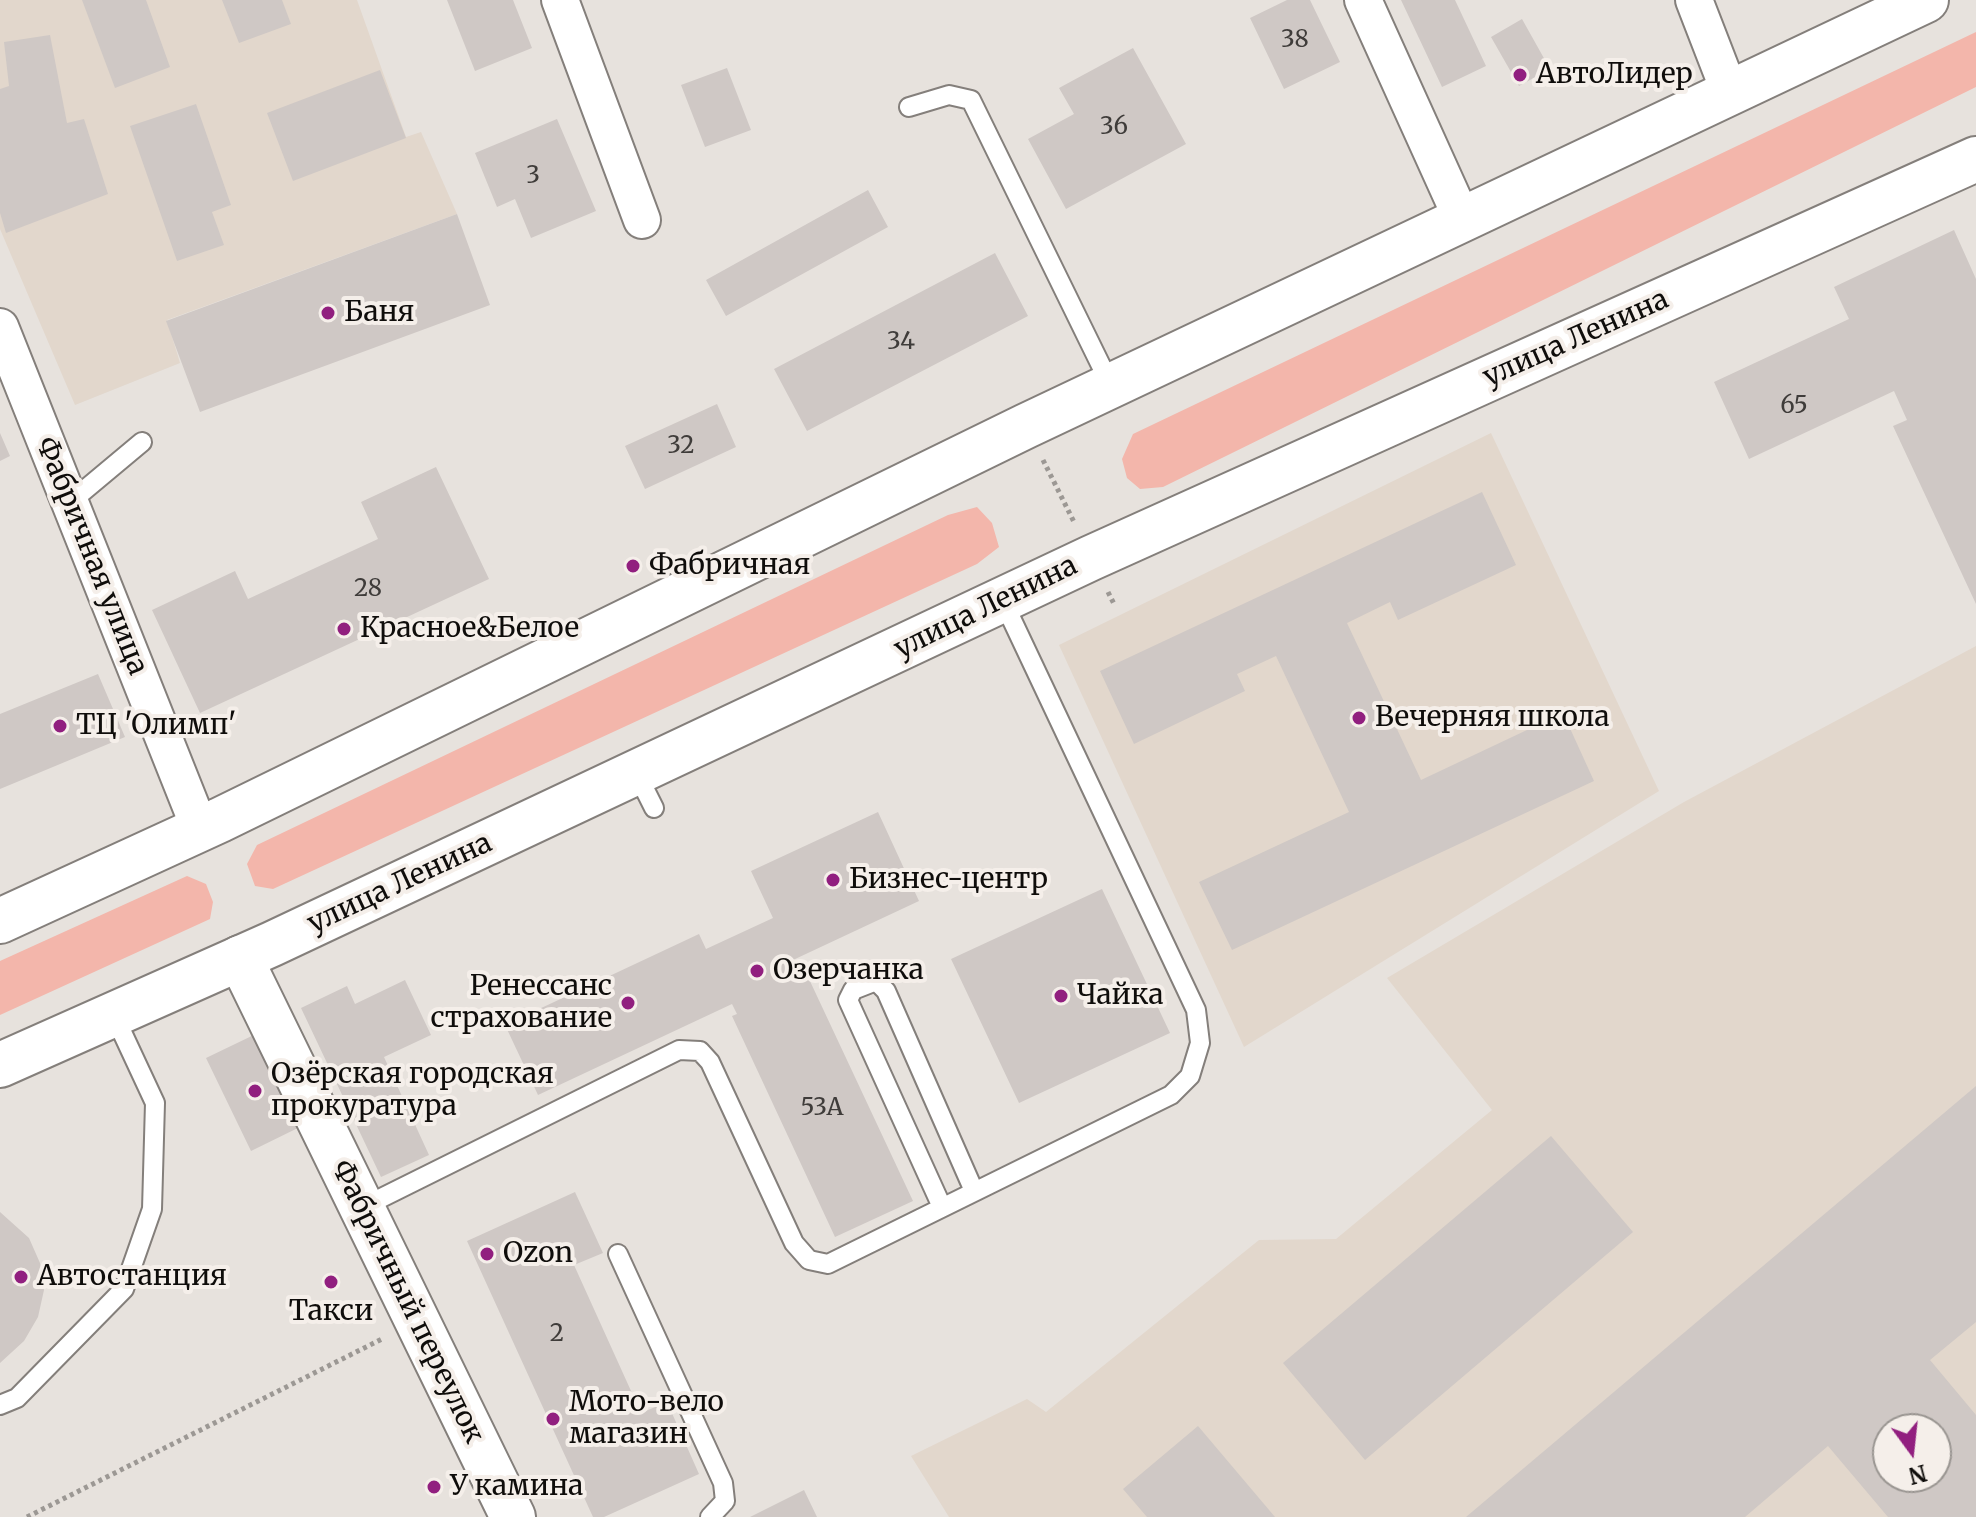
<!DOCTYPE html>
<meta charset="utf-8">
<style>
body{margin:0}
#map{position:relative;width:1976px;height:1517px;overflow:hidden;background:#e7e2dd;font-family:Merriweather,serif}
canvas{display:block}
.north{position:absolute;left:1872px;top:1413px;width:80px;height:80px;box-sizing:border-box;background:#f5efea;border:2px solid #999591;border-radius:50%;rotate:165deg;font-size:22px;font-weight:700;line-height:32px;text-align:center;color:#0f0d0b}
.north::after{content:'';display:block;margin:auto;width:28px;height:36px;background:#911f7f;clip-path:polygon(50% 0,100% 100%,50% 72%,0 100%)}
</style>
<div id="map">
<canvas width="1976" height="1517"></canvas>
<div class="north">N</div>
</div>
<script>
const g = document.querySelector('canvas').getContext('2d');
g.lineJoin = 'round';
function fill(path, color) {
  g.fillStyle = color;
  g.fill(path, 'evenodd');
}
function poly(rows) {
  const path = new Path2D();
  for (const r of rows) {
    path.moveTo(r[0], r[1]);
    for (let i = 2; i < r.length; i += 2) path.lineTo(r[i], r[i + 1]);
  }
  return path;
}
function trace(path, color, width, dash) {
  g.strokeStyle = color;
  g.lineWidth = width;
  g.lineCap = dash ? 'butt' : 'round';
  g.setLineDash(dash || []);
  g.stroke(path);
}
function drawText(font, color, halo, rows, align = 'center') {
  g.font = font + ' Merriweather,serif';
  g.lineWidth = 8;
  g.setLineDash([]);
  g.textBaseline = 'middle';
  g.strokeStyle = halo;
  g.fillStyle = color;
  for (const [text, x, y, turn = 0] of rows) {
    g.save();
    g.translate(x, y);
    g.rotate((+turn || 0) * Math.PI / 180);
    g.textAlign = isNaN(turn) ? turn : align;
    if (halo) g.strokeText(text, 0, 0);
    g.fillText(text, 0, 0);
    g.restore();
  }
}
fill(poly([
 [0,0,357,0,406,137,421,132,457,214,167,320,180,363,75,405,0,229],
 [1491,433,1659,791,1244,1047,1059,645],
 [1976,646,1976,1517,949,1517,911,1456,1027,1399,1046,1412,1259,1240,1336,1239,1492,1110,1387,978,1684,802],
 [1888,1429,1936,1429,1936,1477,1888,1477]
]), '#e2d7cc');
fill(poly([
 [1976,32,1976,87,1163,487,1140,489,1127,478,1122,459,1133,434],
 [977,507,992,523,999,547,977,564,273,889,255,886,247,864,257,845,948,515],
 [187,876,206,884,213,902,210,919,0,1015,0,961]
]), '#f3b6ab');
fill(poly([
 [82,0,146,0,170,67,115,88],
 [222,0,282,0,291,24,239,43],
 [447,0,513,0,532,48,475,71],
 [1287,0,1310,0,1340,62,1284,89,1250,18],
 [1401,0,1455,0,1486,66,1442,87],
 [1522,19,1550,69,1519,86,1491,37],
 [50,35,67,123,84,119,108,194,6,233,0,213,0,89,9,86,4,42],
 [1133,48,1186,144,1066,209,1028,139,1074,114,1059,88],
 [727,68,751,130,705,147,681,85],
 [380,70,406,138,293,181,267,113],
 [196,104,231,205,212,212,224,245,177,261,130,126],
 [557,119,596,211,531,238,515,199,497,207,475,153],
 [868,190,888,227,726,316,706,280],
 [457,214,490,305,200,412,166,321],
 [1954,230,1976,279,1976,604,1893,426,1907,420,1894,391,1749,459,1714,382,1849,319,1834,287],
 [995,253,1028,316,807,431,774,369],
 [717,404,736,447,645,489,625,446],
 [0,433,10,456,0,461],
 [436,467,489,579,200,713,152,610,235,571,248,599,378,539,361,502],
 [1482,492,1516,565,1398,620,1390,602,1347,623,1421,780,1563,713,1594,781,1232,950,1199,882,1349,812,1276,656,1237,674,1245,691,1134,744,1100,671],
 [98,674,125,737,0,789,0,714],
 [878,812,919,901,793,960,803,982,809,979,913,1201,835,1237,732,1016,737,1014,732,1004,538,1095,505,1025,699,934,706,949,773,918,751,871],
 [1102,889,1170,1033,1019,1103,951,959],
 [405,980,431,1035,384,1057,429,1155,381,1177,301,1008,347,986,355,1004],
 [260,1032,304,1125,251,1151,206,1058],
 [1976,1086,1976,1322,1930,1360,1976,1415,1976,1517,1888,1517,1828,1446,1745,1517,1466,1517],
 [1888,1429,1936,1429,1936,1477,1888,1477],
 [1551,1136,1633,1232,1365,1460,1283,1363],
 [575,1192,603,1253,574,1265,641,1413,667,1402,699,1474,604,1517,593,1517,467,1241],
 [0,1212,29,1238,40,1263,44,1290,38,1317,24,1341,0,1363],
 [1198,1426,1275,1517,1147,1517,1123,1489],
 [804,1490,817,1517,750,1517]
]), '#cfc8c5');
const service = poly([
 [909,107,949,95,971,100,1111,386],
 [69,503,142,442],
 [637,774,654,808],
 [942,1207,848,1000,853,990,876,981,886,991,974,1191],
 [361,1208,679,1050,700,1051,710,1062,794,1243,809,1260,828,1264,1171,1095,1190,1076,1200,1043,1196,1010,1003,601],
 [618,1254,723,1483,725,1501,710,1517],
 [0,1405,17,1398,124,1289,152,1209,155,1103,114,1015]
]);
const minor = poly([
 [560,0,642,220],
 [1363,0,1463,221],
 [1694,0,1730,93],
 [0,327,200,829]
]);
const tertiary = poly([
 [240,958,513,1517]
]);
const secondary = poly([
 [0,921,220,820,1026,426,1926,0],
 [0,1065,272,944,1091,558,1976,159]
]);
trace(service, '#847f7b', 22);
trace(minor, '#847f7b', 40);
trace(tertiary, '#847f7b', 48);
trace(secondary, '#847f7b', 48);
trace(poly([
 [1043,460,1074,522],
 [1108,592,1115,606],
 [27,1517,384,1338]
]), '#9c9894', 5, [4, 4]);
trace(service, '#fff', 18);
trace(minor, '#fff', 36);
trace(tertiary, '#fff', 44);
trace(secondary, '#fff', 44);
for (const [x, y, r, color] of [
 [1520,75,8,"#911f7f"],
 [328,313,8,"#911f7f"],
 [633,566,8,"#911f7f"],
 [344,629,8,"#911f7f"],
 [1359,718,8,"#911f7f"],
 [60,726,8,"#911f7f"],
 [833,880,8,"#911f7f"],
 [757,971,8,"#911f7f"],
 [1061,996,8,"#911f7f"],
 [628,1003,8,"#911f7f"],
 [255,1091,8,"#911f7f"],
 [487,1254,8,"#911f7f"],
 [21,1277,8,"#911f7f"],
 [331,1282,8,"#911f7f"],
 [553,1419,8,"#911f7f"],
 [434,1487,8,"#911f7f"]
]) {
  const dot = new Path2D();
  dot.arc(x, y, r, 0, 2 * Math.PI);
  g.fillStyle = color;
  g.fill(dot);
  trace(dot, '#f5efea', 3);
}
drawText('24px', '#3f3c3a', null, [
 ["38",1295,40],
 ["36",1114,127],
 ["3",533,176],
 ["34",901,342],
 ["65",1794,406],
 ["32",681,446],
 ["28",368,589],
 ["53А",822,1108],
 ["2",557,1334]
]);
drawText('28px', '#0f0d0b', '#f5efea', [
 ["АвтоЛидер",1536,75],
 ["Баня",344,313],
 ["Фабричная",649,566],
 ["Красное&Белое",360,629],
 ["Вечерняя школа",1375,718],
 ["ТЦ 'Олимп'",76,726],
 ["Бизнес-центр",849,880],
 ["Озерчанка",773,971],
 ["Ренессанс",612,987,"right"],
 ["страхование",612,1019,"right"],
 ["Чайка",1077,996],
 ["Озёрская городская",271,1075],
 ["прокуратура",271,1107],
 ["Ozon",503,1254],
 ["Автостанция",37,1277],
 ["Такси",331,1312,"center"],
 ["Мото-вело",569,1403],
 ["магазин",569,1435],
 ["У камина",450,1487]
], 'left');
drawText('28px', '#0f0d0b', '#f5efea', [
 ["улица Ленина",1576,339,-24],
 ["Фабричная улица",91,556,68],
 ["улица Ленина",986,608,-26],
 ["улица Ленина",400,884,-25],
 ["Фабричный переулок",407,1302,64]
]);
</script>
